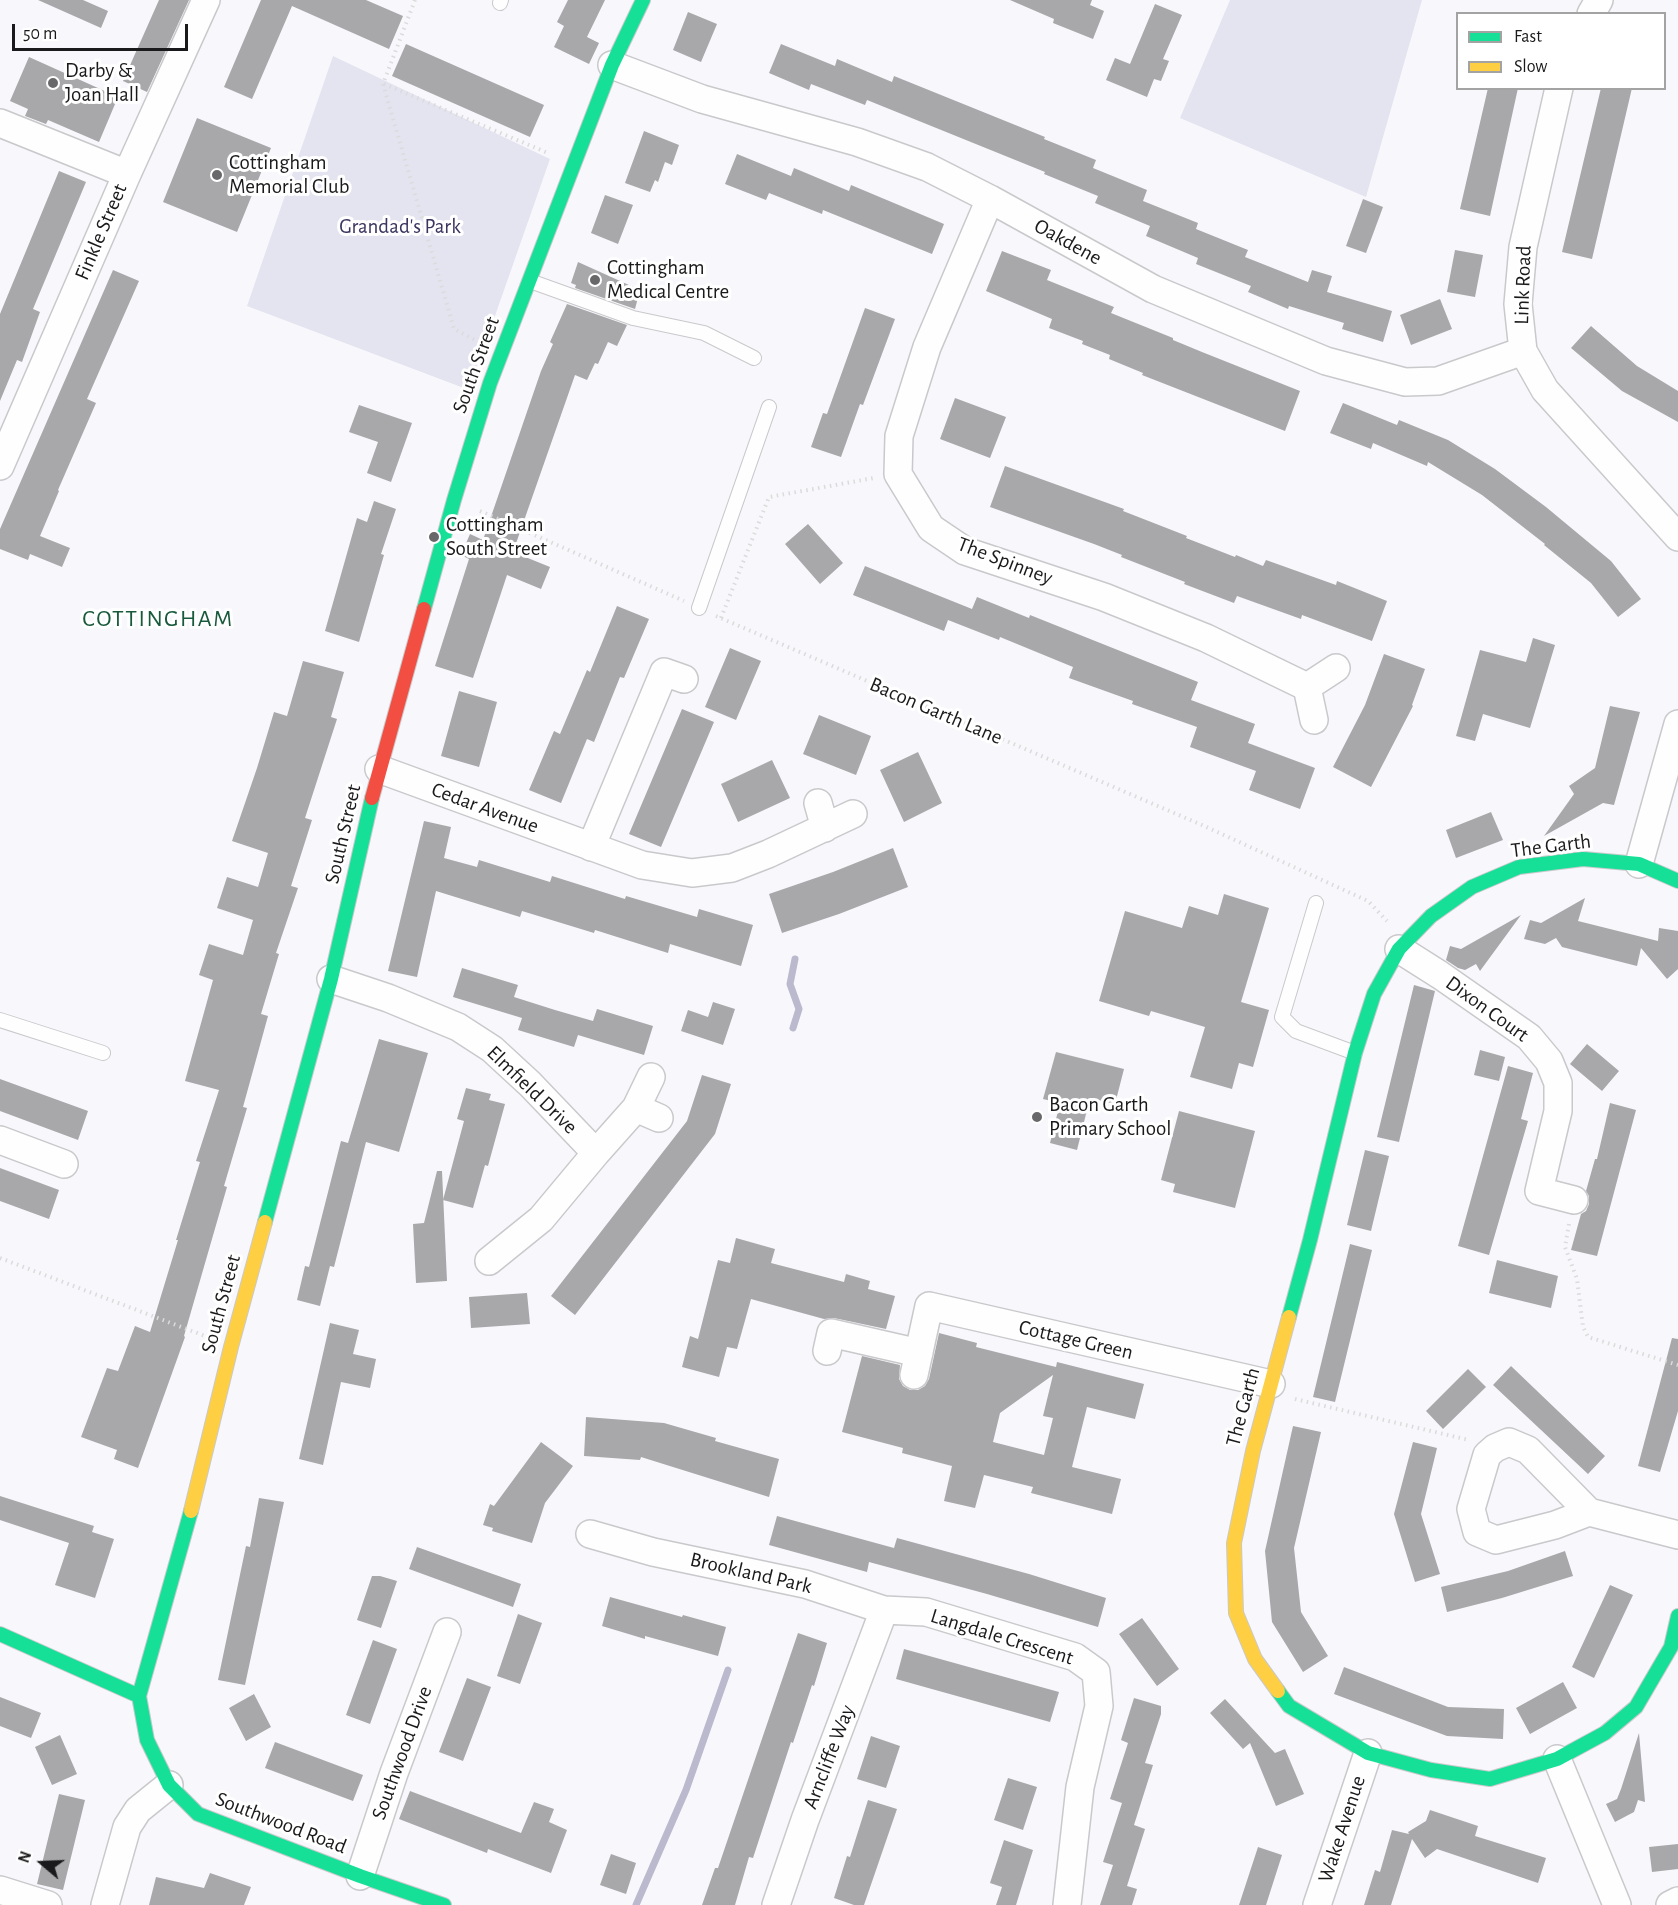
<!DOCTYPE html>
<style>
body{margin:0}
#map{position:relative;width:1678px;height:1905px;overflow:hidden;background:#f8f8fc;font-family:"Alegreya Sans",sans-serif}
canvas{display:block}
.legend{position:absolute;left:1456px;top:12px;width:210px;height:78px;box-sizing:border-box;background:#fff;border:2px solid #a3a3a4;margin:0;padding:8px 10px;list-style:none;font-size:18px;color:#1a1a1c}
.legend li{display:flex;align-items:center;gap:12px;height:30px}
.legend b{width:30px;border:2px solid #a3a3a4}
.north{position:absolute;left:12px;top:1833px;width:60px;height:60px;-webkit-text-stroke:4px #fff;paint-order:stroke;rotate:289deg;font-size:16px;font-weight:700;line-height:24px;text-align:center;color:#1a1a1c}
.north::after{content:'';display:block;margin:auto;width:21px;height:27px;background:#1a1a1c;clip-path:polygon(50% 0,100% 100%,50% 72%,0 100%)}
.scale{position:absolute;left:12px;top:24px;width:176px;height:27px;box-sizing:border-box;border:3px solid #1a1a1c;border-top:0;padding-left:8px;font-size:18px;line-height:21px;white-space:nowrap;color:#1a1a1c;-webkit-text-stroke:4px #fff;paint-order:stroke}
</style>
<div id="map">
<canvas width="1678" height="1905"></canvas>
<ul class="legend">
<li><b style="height:8px;background:#16e098"></b>Fast</li>
<li><b style="height:8px;background:#ffcf43"></b>Slow</li>
</ul>
<div class="north">N</div>
<div class="scale">50 m</div>
</div>
<script>
const g = document.querySelector('canvas').getContext('2d');
g.lineJoin = 'round';
function fill(path, color) {
  g.fillStyle = color;
  g.fill(path, 'evenodd');
}
function poly(rows) {
  const path = new Path2D();
  for (const r of rows) {
    path.moveTo(r[0], r[1]);
    for (let i = 2; i < r.length; i += 2) path.lineTo(r[i], r[i + 1]);
  }
  return path;
}
function trace(path, color, width, dash) {
  g.strokeStyle = color;
  g.lineWidth = width;
  g.lineCap = dash ? 'butt' : 'round';
  g.setLineDash(dash || []);
  g.stroke(path);
}
function drawText(font, color, halo, rows, align = 'center') {
  g.font = font + ' "Alegreya Sans",sans-serif';
  g.lineWidth = 6;
  g.setLineDash([]);
  g.textBaseline = 'middle';
  g.strokeStyle = halo;
  g.fillStyle = color;
  for (const [text, x, y, turn = 0] of rows) {
    g.save();
    g.translate(x, y);
    g.rotate((+turn || 0) * Math.PI / 180);
    g.textAlign = isNaN(turn) ? turn : align;
    if (halo) g.strokeText(text, 0, 0);
    g.fillText(text, 0, 0);
    g.restore();
  }
}
fill(poly([
 [1230,0,1422,0,1366,197,1180,118],
 [333,56,550,159,469,390,247,306]
]), '#e4e4f0');
trace(poly([
 [793,1028,799,1009,790,984,795,959],
 [636,1905,686,1790,728,1670]
]), '#bab9ce', 7);
fill(poly([
 [38,0,83,0,108,11,101,28],
 [159,0,189,0,147,92,123,81],
 [261,0,366,0,403,16,389,49,292,6,252,99,224,87],
 [568,0,605,0,587,37,599,43,589,64,554,47,564,26,557,22],
 [1010,0,1092,0,1090,5,1104,11,1093,39,1053,23,1054,19],
 [1155,4,1182,15,1163,59,1169,61,1161,81,1154,79,1147,97,1106,80,1115,58,1130,64],
 [688,12,717,24,701,62,673,50],
 [406,44,544,105,530,137,392,76],
 [781,44,835,66,837,59,892,82,894,76,1045,137,1044,139,1096,160,1093,168,1147,190,1143,201,1198,223,1196,229,1248,250,1245,257,1308,282,1312,270,1332,276,1327,292,1392,311,1383,342,1342,329,1344,323,1289,306,1288,309,1248,292,1251,286,1196,264,1198,258,1146,236,1150,226,1095,203,1098,196,1044,174,1045,172,867,100,865,105,811,84,809,90,769,73],
 [29,57,118,97,99,142,48,120,46,124,25,116,28,109,10,101],
 [1488,88,1518,88,1490,216,1460,209],
 [1601,88,1632,88,1592,259,1562,252],
 [197,118,271,148,237,232,163,202],
 [644,131,679,145,672,165,665,162,658,182,655,180,650,192,625,183],
 [737,154,791,176,794,168,849,191,851,185,944,224,932,254,823,210,822,214,769,193,766,200,725,184],
 [59,171,86,182,33,309,40,312,22,362,17,360,0,401,0,314],
 [605,195,633,205,618,244,591,233],
 [1363,199,1383,207,1366,253,1346,246],
 [1455,250,1483,255,1475,297,1447,292],
 [1002,251,1051,270,1047,280,1114,307,1111,313,1173,338,1173,340,1202,352,1300,391,1285,431,1142,375,1143,373,1109,359,1110,355,1082,344,1083,341,1049,328,1052,319,986,291],
 [578,262,640,290,635,309,575,288,576,285,571,283],
 [113,270,139,281,87,399,96,403,58,490,59,491,40,536,70,548,62,567,30,554,28,560,0,549,0,529],
 [1440,299,1452,329,1411,345,1400,315],
 [567,304,627,325,617,346,608,342,598,364,595,363,587,380,575,375,513,552,550,567,541,589,507,575,473,678,435,666,469,559,461,555,470,534,483,540,541,371,553,344,550,342],
 [865,308,895,319,863,405,860,404,841,457,811,447,823,413,827,414],
 [1591,326,1637,366,1678,391,1678,422,1622,391,1571,348],
 [955,398,1006,417,990,458,940,439],
 [1343,403,1397,425,1399,420,1448,440,1495,469,1546,507,1611,561,1641,599,1618,617,1591,583,1544,545,1545,544,1482,495,1428,462,1427,466,1373,443,1371,449,1330,433],
 [359,405,412,423,391,482,367,473,378,442,349,432],
 [1005,466,1124,509,1123,511,1187,536,1186,538,1235,557,1236,555,1263,566,1266,560,1336,585,1337,581,1387,601,1372,641,1302,615,1301,619,1237,596,1234,603,1184,584,1185,582,1121,557,1122,555,1094,544,990,507],
 [374,501,396,509,381,554,384,555,359,642,325,631,357,518,367,522],
 [808,524,843,563,820,584,785,544],
 [865,566,972,609,977,597,1029,618,1030,615,1198,682,1191,700,1255,724,1248,743,1315,768,1300,809,1249,790,1256,771,1190,747,1197,727,1132,704,1133,701,1069,678,1073,667,1000,637,999,640,948,620,944,631,853,595],
 [617,606,649,619,624,678,620,677,594,742,587,739,561,803,529,790,554,731,560,734,587,670,590,672],
 [1533,638,1555,645,1530,728,1483,714,1475,741,1456,736,1480,650,1526,662],
 [730,648,761,661,736,720,705,707],
 [1384,654,1425,669,1412,705,1413,706,1371,787,1333,767,1365,705],
 [303,661,344,672,331,717,337,719,305,818,312,820,291,886,298,888,276,953,279,954,261,1014,268,1016,243,1107,247,1108,224,1186,227,1187,184,1336,185,1337,138,1468,114,1459,117,1450,81,1437,107,1368,118,1371,135,1326,150,1332,178,1240,176,1240,200,1162,196,1161,219,1090,185,1081,213,980,199,975,209,944,243,955,253,920,217,908,227,877,258,887,268,853,232,841,257,768,274,712,287,716],
 [459,691,497,702,479,767,441,756],
 [1610,706,1640,712,1614,805,1603,803,1544,836,1574,794,1569,786,1595,768],
 [682,709,714,722,661,847,629,834],
 [819,715,871,736,856,775,803,754],
 [918,752,942,803,904,822,880,770],
 [772,760,790,798,738,822,721,784],
 [1491,812,1503,840,1456,858,1446,830],
 [424,821,451,827,444,858,477,867,479,860,550,882,552,876,625,899,626,896,697,917,699,909,753,925,741,966,670,944,668,953,595,930,594,933,522,911,520,917,436,891,417,977,388,971],
 [893,848,908,887,839,914,782,933,769,894,833,872],
 [1224,894,1269,908,1241,1002,1269,1010,1253,1067,1239,1063,1232,1089,1190,1077,1205,1027,1151,1011,1149,1016,1099,1001,1125,911,1182,928,1189,906,1218,915],
 [1585,898,1578,921,1658,941,1659,928,1678,931,1678,969,1667,979,1641,948,1637,966,1562,947,1556,938,1545,944,1524,939,1530,920,1541,923],
 [1521,915,1480,971,1476,964,1465,970,1458,968,1446,960,1450,946,1461,949],
 [462,968,518,985,514,997,555,1010,593,1021,597,1009,653,1026,644,1055,578,1035,574,1047,518,1030,522,1018,453,997],
 [1414,985,1435,991,1399,1142,1377,1137],
 [713,1002,735,1009,723,1045,681,1031,688,1010,708,1017],
 [379,1039,428,1053,399,1152,366,1142,334,1267,330,1266,320,1306,297,1300,305,1266,309,1267,341,1141,348,1143],
 [1587,1044,1619,1071,1602,1091,1570,1064],
 [1480,1050,1505,1057,1499,1081,1474,1075],
 [1056,1052,1124,1069,1115,1104,1090,1098,1077,1150,1050,1143,1060,1103,1043,1099],
 [1508,1066,1533,1073,1521,1119,1528,1121,1489,1255,1458,1246],
 [702,1075,731,1084,715,1134,575,1315,551,1296,687,1121],
 [0,1079,88,1111,78,1140,0,1111],
 [466,1088,491,1094,489,1100,505,1104,488,1166,485,1165,473,1208,443,1200,464,1121,457,1119],
 [1610,1103,1636,1110,1597,1256,1571,1250,1581,1214,1586,1211,1589,1204,1589,1196,1586,1191,1595,1159,1597,1159],
 [1179,1111,1255,1131,1235,1208,1173,1192,1175,1184,1161,1180],
 [1365,1150,1389,1156,1371,1231,1347,1225],
 [0,1168,59,1190,49,1219,0,1201],
 [437,1171,442,1171,447,1281,416,1283,413,1224,424,1223],
 [736,1238,775,1249,771,1263,844,1282,846,1274,870,1281,868,1289,895,1296,886,1329,834,1318,824,1319,751,1299,737,1349,727,1347,719,1377,682,1367,690,1336,698,1339,718,1260,730,1263],
 [1350,1244,1372,1250,1335,1402,1313,1397],
 [1497,1260,1558,1276,1551,1308,1489,1293],
 [527,1293,530,1324,471,1328,469,1297],
 [330,1323,359,1330,353,1354,376,1359,370,1388,341,1382,323,1465,299,1459],
 [939,1333,977,1343,976,1347,1056,1367,1057,1362,1144,1384,1135,1419,1087,1407,1072,1467,1121,1479,1112,1514,1031,1493,1033,1487,984,1475,975,1508,944,1501,952,1466,902,1453,903,1448,842,1432,862,1356,900,1365,899,1379,903,1386,910,1390,918,1390,925,1386,929,1379],
 [1053,1375,1043,1416,1053,1418,1044,1455,993,1442,1000,1413],
 [1672,1338,1678,1339,1678,1411,1660,1472,1638,1466],
 [1511,1366,1605,1456,1588,1474,1493,1385],
 [1468,1369,1486,1387,1443,1429,1426,1411],
 [586,1417,664,1423,716,1438,715,1441,779,1459,769,1497,641,1457,640,1460,584,1456],
 [1293,1426,1321,1432,1294,1548,1301,1612,1328,1656,1303,1672,1272,1622,1265,1551],
 [541,1442,573,1466,545,1503,532,1543,492,1531,493,1528,483,1525,490,1504,494,1506],
 [1413,1442,1437,1448,1421,1514,1440,1574,1415,1582,1394,1514],
 [0,1496,94,1526,92,1532,114,1539,95,1598,55,1585,69,1543,0,1520],
 [259,1498,284,1502,245,1685,218,1680,246,1546,250,1547],
 [777,1516,894,1548,897,1538,1029,1574,1106,1598,1098,1627,987,1594,869,1562,867,1572,769,1545],
 [417,1547,521,1584,513,1607,409,1569],
 [1565,1551,1573,1576,1502,1598,1447,1612,1441,1587,1508,1571],
 [372,1576,380,1576,397,1581,381,1628,357,1620],
 [1610,1585,1633,1595,1594,1678,1572,1667],
 [610,1597,682,1617,683,1615,726,1627,718,1656,645,1636,645,1639,602,1626],
 [518,1614,542,1623,520,1684,497,1676],
 [1142,1618,1179,1669,1157,1686,1119,1634],
 [798,1633,827,1643,814,1686,812,1685,793,1743,791,1742,753,1858,749,1857,735,1905,702,1905,715,1868,718,1868],
 [373,1640,397,1649,370,1724,346,1715],
 [904,1649,1059,1692,1050,1722,896,1679],
 [1344,1667,1448,1707,1504,1709,1503,1739,1447,1736,1334,1694],
 [467,1678,491,1687,463,1761,439,1752],
 [1563,1682,1577,1708,1530,1734,1516,1708],
 [254,1694,271,1727,246,1741,229,1708],
 [0,1697,41,1713,31,1738,0,1726],
 [1134,1698,1161,1706,1161,1714,1145,1763,1153,1765,1134,1825,1145,1829,1127,1886,1137,1889,1132,1905,1100,1905,1113,1865,1103,1862,1122,1803,1110,1799,1128,1743,1121,1740],
 [1225,1699,1275,1753,1285,1749,1304,1794,1276,1806,1250,1743,1243,1749,1210,1713],
 [1639,1733,1645,1802,1638,1800,1634,1812,1615,1822,1606,1804,1617,1799,1621,1789],
 [60,1735,77,1774,52,1785,35,1747],
 [871,1736,900,1746,886,1788,857,1779],
 [275,1742,363,1775,353,1801,265,1768],
 [1008,1778,1037,1787,1023,1830,994,1820],
 [410,1791,521,1833,534,1802,554,1809,549,1822,567,1830,551,1873,488,1849,487,1853,399,1819],
 [59,1794,85,1800,63,1890,37,1884],
 [868,1800,897,1809,864,1905,854,1905,834,1898,847,1856,850,1857],
 [1430,1810,1478,1826,1475,1836,1546,1858,1538,1883,1437,1849,1425,1858,1412,1839,1391,1905,1364,1905,1375,1870,1380,1872,1392,1830,1409,1834,1408,1832,1426,1821],
 [1004,1840,1033,1850,1016,1905,996,1905,1002,1887,990,1883],
 [1678,1844,1678,1869,1652,1872,1649,1847],
 [1258,1847,1282,1855,1266,1905,1239,1905],
 [611,1854,636,1863,626,1894,600,1885],
 [210,1873,251,1887,244,1905,149,1905,156,1877,204,1888]
]), '#a8a8ab');
const lane = poly([
 [500,3,501,0],
 [530,281,633,318,704,333,754,358],
 [699,608,769,407],
 [1316,903,1282,1017,1296,1031,1355,1053],
 [0,1020,103,1053]
]);
const street = poly([
 [1591,14,1599,0],
 [612,65,702,99,857,142,927,167,990,199,1153,289,1326,361,1405,382,1438,381,1523,351],
 [1559,88,1523,247,1518,304,1523,351,1545,390,1678,537],
 [0,123,127,174],
 [990,199,927,347,899,436,898,474,931,528,965,551,1104,597,1206,638,1307,687],
 [0,466,127,174,206,0],
 [1314,720,1307,687,1336,668],
 [379,769,642,865,692,873,732,868,768,854,853,814],
 [818,803,825,828],
 [591,847,664,672,684,679],
 [1639,864,1678,724],
 [1399,949,1440,975,1529,1037,1549,1061,1558,1083,1558,1111,1539,1191,1574,1200],
 [331,979,388,998,458,1027,492,1049,530,1084,596,1153,541,1219,489,1261],
 [636,1108,659,1118],
 [0,1140,64,1164],
 [596,1153,636,1108,651,1077],
 [827,1351,831,1333,919,1353],
 [914,1375,929,1306,1271,1384],
 [1589,1512,1555,1525,1496,1540,1477,1532,1471,1509,1487,1455,1495,1448,1509,1442,1528,1450,1589,1512,1678,1535],
 [590,1534,653,1552,805,1584,884,1610,926,1612,1075,1657,1096,1672,1099,1706,1080,1787,1067,1905],
 [1557,1759,1617,1905],
 [360,1876,394,1773,447,1632],
 [0,1890,48,1905],
 [105,1905,127,1827,138,1810,169,1785],
 [776,1905,805,1820,884,1610],
 [1317,1905,1368,1753],
 [1670,1905,1678,1901]
]);
const fast = poly([
 [424,609,454,500,490,383,612,65,643,0],
 [265,1222,331,979,372,798],
 [1289,1317,1310,1240,1355,1053,1374,994,1399,949,1431,916,1472,887,1519,867,1583,859,1639,864,1678,881],
 [191,1511,139,1696,147,1740,169,1785,198,1814,360,1876,444,1905],
 [0,1634,139,1696],
 [1278,1691,1289,1706,1368,1753,1431,1770,1490,1779,1557,1759,1605,1733,1636,1707,1671,1647,1678,1616]
]);
const slow = poly([
 [191,1511,231,1347,265,1222],
 [1278,1691,1255,1659,1236,1613,1234,1543,1253,1451,1289,1317]
]);
const jam = poly([
 [372,798,424,609]
]);
trace(lane, '#c9c9cc', 16);
trace(street, '#c9c9cc', 30);
trace(fast, '#c9c9cc', 16);
trace(slow, '#c9c9cc', 16);
trace(jam, '#c9c9cc', 16);
trace(poly([
 [415,0,383,84,454,329,477,341],
 [384,84,548,153],
 [480,511,684,601],
 [716,616,1202,825,1368,901,1387,921],
 [721,618,769,497,874,478],
 [1569,1224,1565,1247,1577,1279,1583,1327,1588,1337,1678,1365],
 [0,1258,205,1336],
 [1295,1399,1469,1440]
]), '#dbdbdc', 4, [1.5, 4.5]);
trace(lane, '#fefeff', 14);
trace(street, '#fefeff', 27);
trace(fast, '#16e098', 14);
trace(slow, '#ffcf43', 14);
trace(jam, '#f24e42', 14);
for (const [x, y, r, color] of [
 [53,83,6,"#68686a"],
 [217,175,6,"#68686a"],
 [595,280,6,"#68686a"],
 [434,537,6,"#68686a"],
 [1037,1117,6,"#68686a"]
]) {
  const dot = new Path2D();
  dot.arc(x, y, r, 0, 2 * Math.PI);
  g.fillStyle = color;
  g.fill(dot);
  trace(dot, '#fff', 2);
}
drawText('21px', '#1a1a1c', '#fff', [
 ["Darby &",65,71],
 ["Joan Hall",65,95],
 ["Cottingham",229,163],
 ["Memorial Club",229,187],
 ["Cottingham",607,268],
 ["Medical Centre",607,292],
 ["Cottingham",446,525],
 ["South Street",446,549],
 ["Bacon Garth",1049,1105],
 ["Primary School",1049,1129]
], 'left');
drawText('21px', '#39355f', '#fff', [
 ["Grandad's Park",400,227]
]);
drawText('21px', '#1a1a1c', '#fff', [
 ["Finkle Street",101,232,-67],
 ["Oakdene",1068,242,29],
 ["Link Road",1523,285,-88],
 ["South Street",476,365,-70],
 ["The Spinney",1005,561,21],
 ["Bacon Garth Lane",936,711,23],
 ["Cedar Avenue",485,808,20],
 ["South Street",343,834,-77],
 ["The Garth",1551,846,-7],
 ["Dixon Court",1487,1009,36],
 ["Elmfield Drive",532,1090,44],
 ["South Street",221,1304,-75],
 ["Cottage Green",1076,1340,13],
 ["The Garth",1243,1407,-75],
 ["Brookland Park",751,1573,13],
 ["Langdale Crescent",1002,1637,17],
 ["Southwood Drive",402,1753,-70],
 ["Arncliffe Way",829,1757,-69],
 ["Southwood Road",281,1823,21],
 ["Wake Avenue",1342,1829,-72]
]);
g.letterSpacing = '1.5px';
drawText('24px', '#19593c', '#fff', [
 ["COTTINGHAM",158,619]
]);
g.letterSpacing = '0px';
</script>
